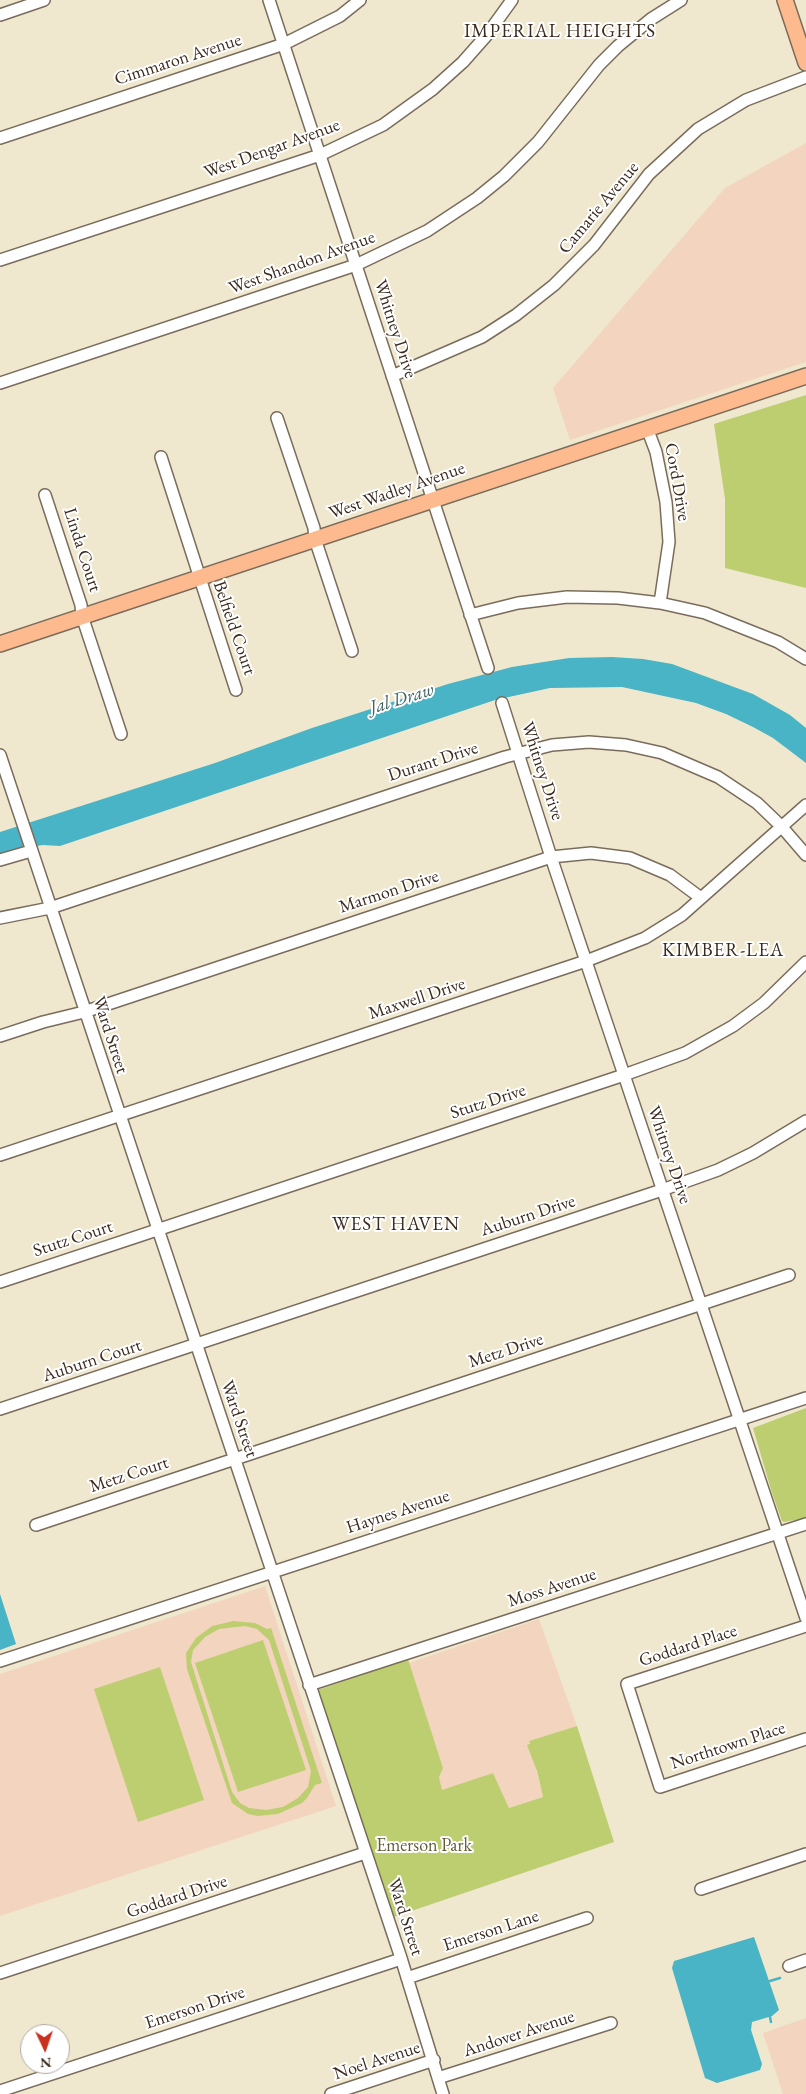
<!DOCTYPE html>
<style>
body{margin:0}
#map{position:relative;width:806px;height:2094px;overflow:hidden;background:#efe8ce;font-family:"EB Garamond",serif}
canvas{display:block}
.north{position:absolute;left:20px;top:2024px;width:50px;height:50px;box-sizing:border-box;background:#fff;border:1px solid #b1aaa5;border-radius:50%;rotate:177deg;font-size:14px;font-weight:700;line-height:20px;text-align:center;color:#3b2a1e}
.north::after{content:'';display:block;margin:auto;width:18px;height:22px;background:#c8321e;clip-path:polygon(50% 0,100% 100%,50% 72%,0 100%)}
</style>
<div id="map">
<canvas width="806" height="2094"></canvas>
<div class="north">N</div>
</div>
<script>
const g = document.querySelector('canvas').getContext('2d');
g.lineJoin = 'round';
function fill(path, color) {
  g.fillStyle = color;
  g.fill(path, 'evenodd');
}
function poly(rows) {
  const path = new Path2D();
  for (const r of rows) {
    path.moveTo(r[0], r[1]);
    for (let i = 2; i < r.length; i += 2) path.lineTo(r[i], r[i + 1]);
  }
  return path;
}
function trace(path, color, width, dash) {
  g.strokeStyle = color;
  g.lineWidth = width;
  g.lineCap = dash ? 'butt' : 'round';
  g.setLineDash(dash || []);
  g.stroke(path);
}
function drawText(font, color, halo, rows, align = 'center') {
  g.font = font + ' "EB Garamond",serif';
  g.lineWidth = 4;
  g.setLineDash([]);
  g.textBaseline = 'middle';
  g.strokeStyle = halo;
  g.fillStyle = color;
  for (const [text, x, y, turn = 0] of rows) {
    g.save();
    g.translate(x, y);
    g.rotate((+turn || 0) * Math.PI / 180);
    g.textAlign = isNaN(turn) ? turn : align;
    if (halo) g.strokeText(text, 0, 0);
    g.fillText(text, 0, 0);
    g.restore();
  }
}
fill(poly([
 [806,143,806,362,570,440,553,388,725,188],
 [265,1586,336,1806,0,1916,0,1674],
 [539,1619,577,1726,529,1741,543,1797,509,1808,493,1773,442,1791,439,1777,443,1768,409,1663],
 [806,2018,806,2094,783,2094,763,2033]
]), '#f3d4be');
fill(poly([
 [806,395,806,588,725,568,725,499,714,424],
 [806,1408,806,1518,784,1522,782,1521,772,1493,753,1428],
 [233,1621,255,1623,267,1629,271,1628,322,1783,315,1785,307,1798,302,1803,278,1814,258,1816,248,1814,232,1803,187,1669,186,1653,196,1638,212,1626],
 [245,1626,257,1629,269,1640,311,1771,308,1787,298,1798,283,1807,266,1810,249,1808,240,1803,232,1792,191,1662,193,1650,205,1637,219,1629],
 [263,1640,306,1770,238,1792,195,1663],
 [408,1659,443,1768,439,1777,442,1790,493,1773,509,1808,543,1797,537,1771,527,1745,530,1744,529,1741,577,1726,614,1842,388,1919,309,1685,321,1689],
 [160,1667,204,1800,138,1822,94,1689]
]), '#bdce71');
fill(poly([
 [612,657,643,659,672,664,753,694,790,715,806,728,806,763,773,738,753,727,726,714,696,703,622,687,550,688,495,700,60,846,43,845,19,849,0,855,0,832,215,763,312,728,448,684,512,667,569,658],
 [0,1594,16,1644,0,1650],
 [754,1937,779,2010,772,2016,752,2022,751,2030,762,2064,760,2070,717,2083,705,2078,672,1968,674,1961]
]), '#48b4c5');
trace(poly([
 [770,1981,780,1978],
 [770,2017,771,2022]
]), '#48b4c5', 2.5);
const minor = poly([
 [269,0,488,668],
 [0,15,44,0],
 [0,138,284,44,340,16,360,0],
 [0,260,320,155,383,125,433,89,463,62,486,36,512,0],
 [392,376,482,337,516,315,554,285,594,245,649,174,698,129,746,100,806,77],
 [0,383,356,265,427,231,477,198,504,176,538,142,599,65,618,46,651,19,681,0],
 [277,418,314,528,315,539,352,651],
 [647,428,656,452,666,502,669,542,660,603],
 [161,457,236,690],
 [45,495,81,605,82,616,121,734],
 [470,615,518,603,567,597,618,598,660,603,705,613,778,642,806,659],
 [502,703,551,857,806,1618],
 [0,755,401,1958,443,2094],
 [0,860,31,851],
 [0,918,50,908,505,757,552,745,589,742,626,745,662,753,718,777,757,803,781,826,806,855],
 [0,1036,43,1022,84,1012,551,857,591,853,630,858,670,875,701,898],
 [0,1155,586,961,645,938,682,915,806,805],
 [0,1282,624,1075,685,1053,733,1026,764,1003,806,962],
 [0,1409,662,1190,718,1170,753,1153,806,1121],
 [36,1525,789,1275],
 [806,1626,627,1684,660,1787,806,1739],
 [0,1661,806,1398],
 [309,1685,806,1524],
 [701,1889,806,1854],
 [789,1966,806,1960],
 [0,1973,365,1853],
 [407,1978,587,1918],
 [438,2078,611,2023],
 [0,2091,401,1959],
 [331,2094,434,2060]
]);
const major = poly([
 [785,0,806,63],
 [0,644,806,376]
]);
trace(minor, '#7a6c5c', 14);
trace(major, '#7a6c5c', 18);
trace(minor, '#fff', 11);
trace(major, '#fcba8e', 15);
drawText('18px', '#3b2a1e', '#fff', [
 ["Cimmaron Avenue",178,60,-18],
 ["West Dengar Avenue",272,149,-20],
 ["Camarie Avenue",599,208,-50],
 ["West Shandon Avenue",302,263,-20],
 ["Whitney Drive",395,329,72],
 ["Cord Drive",677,482,80],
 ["West Wadley Avenue",397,491,-19],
 ["Linda Court",82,550,72],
 ["Belfield Court",234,628,71],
 ["Durant Drive",433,762,-18],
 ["Whitney Drive",542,771,72],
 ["Marmon Drive",389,892,-18],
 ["Maxwell Drive",417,999,-18],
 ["Ward Street",110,1035,72],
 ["Stutz Drive",488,1102,-18],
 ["Whitney Drive",669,1155,71],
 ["Auburn Drive",528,1216,-18],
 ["Stutz Court",73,1239,-18],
 ["Metz Drive",506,1351,-18],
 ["Auburn Court",92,1361,-18],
 ["Ward Street",239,1419,71],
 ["Metz Court",129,1475,-18],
 ["Haynes Avenue",398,1512,-18],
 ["Moss Avenue",552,1588,-18],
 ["Goddard Place",688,1646,-18],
 ["Northtown Place",728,1746,-18],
 ["Goddard Drive",177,1897,-18],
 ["Ward Street",405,1917,72],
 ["Emerson Lane",491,1931,-18],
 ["Emerson Drive",195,2008,-18],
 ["Andover Avenue",519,2034,-18],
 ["Noel Avenue",377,2061,-18]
]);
drawText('18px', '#625b37', '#fff', [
 ["Emerson Park",424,1846]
]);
g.letterSpacing = '1px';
drawText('19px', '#3b2a1e', '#fff', [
 ["IMPERIAL HEIGHTS",560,32],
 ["KIMBER-LEA",723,951],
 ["WEST HAVEN",396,1225]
]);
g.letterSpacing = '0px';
drawText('italic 19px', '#406161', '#fff', [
 ["Jal Draw",402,699,-17]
]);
</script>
